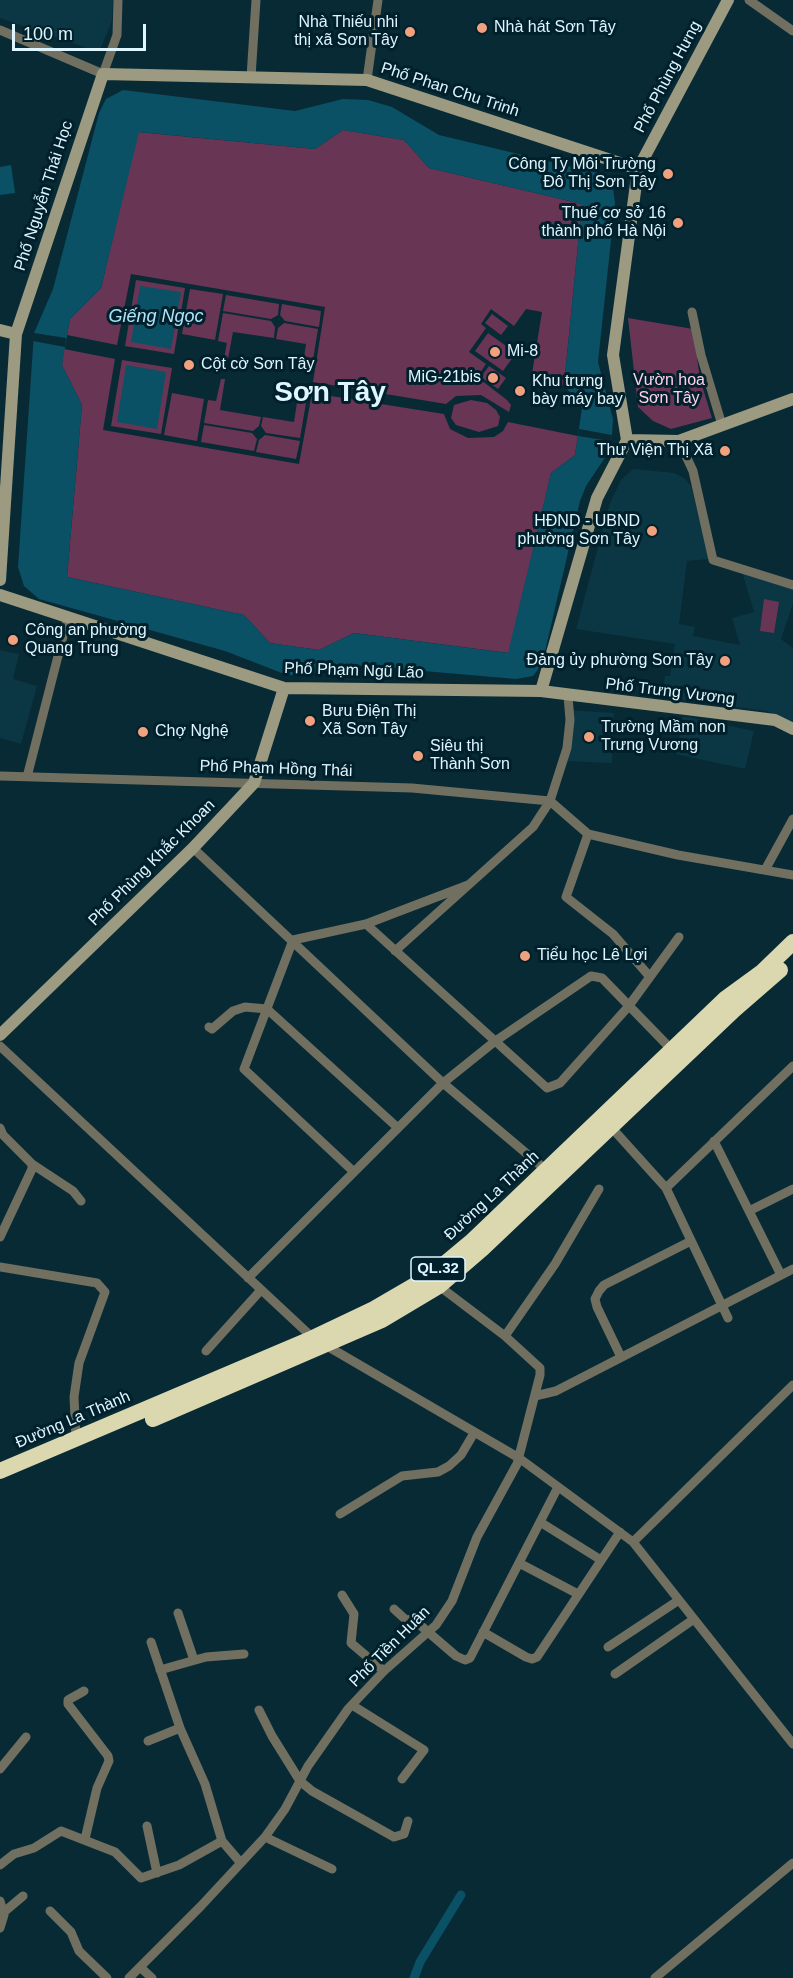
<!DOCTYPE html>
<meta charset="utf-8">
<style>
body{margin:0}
#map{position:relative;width:793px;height:1978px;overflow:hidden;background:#072a35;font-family:Arial,sans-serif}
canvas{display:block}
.scale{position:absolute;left:12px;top:24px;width:134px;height:27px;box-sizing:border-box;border:3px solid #dff5ff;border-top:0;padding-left:8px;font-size:18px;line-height:21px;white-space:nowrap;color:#dff5ff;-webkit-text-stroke:4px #00202b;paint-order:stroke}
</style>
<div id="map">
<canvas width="793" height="1978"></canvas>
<div class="scale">100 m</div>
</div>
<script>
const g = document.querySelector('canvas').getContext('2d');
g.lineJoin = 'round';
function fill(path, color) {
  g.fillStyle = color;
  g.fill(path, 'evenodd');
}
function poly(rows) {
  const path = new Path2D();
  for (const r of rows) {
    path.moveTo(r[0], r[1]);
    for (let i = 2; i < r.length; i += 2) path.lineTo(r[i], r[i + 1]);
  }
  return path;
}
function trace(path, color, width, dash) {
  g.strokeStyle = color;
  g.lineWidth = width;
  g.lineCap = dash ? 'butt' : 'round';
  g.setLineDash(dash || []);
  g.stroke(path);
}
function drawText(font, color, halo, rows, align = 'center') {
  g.font = font + ' Arial,sans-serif';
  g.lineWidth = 6;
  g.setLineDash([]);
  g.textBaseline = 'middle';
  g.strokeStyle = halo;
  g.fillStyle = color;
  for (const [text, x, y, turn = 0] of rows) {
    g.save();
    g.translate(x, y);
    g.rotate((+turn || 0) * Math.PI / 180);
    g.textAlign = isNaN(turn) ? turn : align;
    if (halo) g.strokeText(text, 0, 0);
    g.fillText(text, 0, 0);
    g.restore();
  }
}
fill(poly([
 [0,0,113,0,112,21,99,52,0,18],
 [633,469,674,473,684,478,691,486,709,559,687,561,679,624,695,627,693,636,740,645,732,618,754,612,741,568,793,584,793,603,781,639,793,648,793,723,767,711,662,697,665,676,670,676,675,644,576,629,610,503,621,480],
 [0,650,19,654,13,679,37,686,21,744,0,738],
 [567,710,614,713,612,763,564,761],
 [683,716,754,731,745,769,676,754]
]), '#0b3745');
fill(poly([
 [343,130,404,140,429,168,582,204,564,385,547,388,530,386,542,312,526,309,514,326,491,309,481,324,486,328,469,352,486,364,477,377,507,400,511,405,509,412,481,395,456,396,446,404,313,382,325,307,131,274,117,345,67,335,70,319,101,288,138,132,315,149],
 [136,280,185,288,174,354,125,346],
 [190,289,223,294,215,340,182,334],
 [226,295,279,304,278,315,271,319,223,311],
 [282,304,321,311,319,327,285,321,280,315],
 [223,313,271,321,275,327,274,338,233,332,227,364,223,364,227,343,218,341],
 [492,314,508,326,501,335,485,323],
 [628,318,693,329,700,379,712,418,671,429,653,421,638,407],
 [284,323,318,329,311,372,302,371,306,344,276,339,278,328],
 [488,333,516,353,503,371,475,351],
 [64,349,115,359,103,430,299,464,312,393,444,414,450,429,468,438,494,437,503,431,508,422,578,436,575,455,551,473,509,653,354,633,319,650,270,643,244,615,67,577,82,405,62,365],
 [122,360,172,368,161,434,111,426],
 [489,366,506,378,498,389,481,377],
 [221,379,225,379,220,410,261,417,259,426,253,431,204,423,208,400,216,401],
 [172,393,204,399,197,441,164,435],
 [298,396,307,397,300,438,266,433,261,426,263,417,294,422],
 [471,400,487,403,496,410,500,417,498,426,479,432,456,425,451,418,454,405],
 [204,425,252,433,257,439,254,451,201,442],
 [265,435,300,441,296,459,256,452,259,440],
 [764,599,779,602,774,633,760,631]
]), '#693555');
fill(poly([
 [123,90,295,111,343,99,368,100,392,107,439,135,602,174,613,188,615,203,598,362,613,419,612,435,606,456,586,486,580,501,542,664,533,676,516,679,354,665,334,666,309,675,287,675,225,651,39,599,24,586,18,567,34,333,53,289,99,113,106,99],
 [343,130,404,140,429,168,582,204,564,385,582,408,575,455,551,473,508,653,354,633,319,650,270,643,244,615,67,577,82,405,62,365,70,319,101,288,139,132,315,149],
 [11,165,15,193,0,195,0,167],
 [140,286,181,292,171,349,131,342],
 [126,365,166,372,157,429,117,422]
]), '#0a5166');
fill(poly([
 [34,333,66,338,65,347,33,341],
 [579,429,612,435,610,441,578,436]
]), '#072a35');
trace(poly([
 [414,1978,420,1962,461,1895]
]), '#0a5166', 9);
trace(poly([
 [749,0,793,31],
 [0,30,103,74,117,35,118,0],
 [251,77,256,0],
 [367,80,378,0],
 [692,312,701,355,722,425],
 [679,441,693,471,713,560,793,585],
 [0,776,412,788,550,801],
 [27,777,68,617],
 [550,801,588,834,678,855,793,875],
 [588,834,566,897,613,934,650,977],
 [193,848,443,1083,546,1170],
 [765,870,793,819],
 [366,924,547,1088,560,1083,628,1007,679,937],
 [395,951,533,827,550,801,567,748,570,720,568,696],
 [209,1027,212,1029,233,1011,245,1007,267,1009,398,1128],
 [0,1046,313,1338],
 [611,1127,666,1188,728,1318],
 [0,1128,3,1135,32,1164,32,1169,0,1237],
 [714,1141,781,1275],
 [32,1164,73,1191,81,1201],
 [354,1172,244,1069,293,940,366,924,468,885],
 [666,1188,793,1066],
 [749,1211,793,1189],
 [0,1267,97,1283,105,1292,79,1363,74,1397,76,1439],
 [248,1278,443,1083,494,1042,591,976,602,978,672,1050],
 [505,1336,555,1264,599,1189],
 [327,1346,519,1458,633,1542,793,1744],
 [206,1351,261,1290],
 [621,1357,597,1307,595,1299,599,1291,604,1285,691,1241],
 [535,1396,556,1391,793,1269],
 [340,1514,402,1476,438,1472,449,1466,461,1455,474,1433],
 [540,1522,601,1560],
 [633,1542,793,1385],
 [519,1563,578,1594],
 [342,1595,354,1614,351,1643,384,1671],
 [394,1609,406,1620,413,1619,456,1656,465,1660,470,1658,558,1487],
 [178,1613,194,1660],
 [483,1632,526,1657,532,1659,537,1657,620,1532],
 [151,1642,180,1728,205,1784,222,1841,240,1862],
 [608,1647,679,1600],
 [160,1670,206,1657,244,1654],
 [615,1674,694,1619],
 [84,1691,68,1700,68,1704,108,1756,109,1761,97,1788,85,1839],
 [352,1705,424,1750,402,1779],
 [259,1710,272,1736,300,1781,312,1791,394,1837,404,1834,408,1821],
 [148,1741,180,1728],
 [0,1769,26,1737],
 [147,1826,157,1873],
 [265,1837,332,1869],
 [0,1865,14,1854,34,1848,61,1831,115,1852,141,1878,179,1865,222,1841],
 [0,1901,4,1915,0,1928],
 [50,1911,71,1932,79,1951,107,1978],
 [4,1912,23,1896],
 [140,1967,152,1978],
 [129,1978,201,1906,265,1837,285,1809,308,1766,348,1709,384,1671,436,1625,452,1601,477,1537,517,1464,540,1375,540,1368,505,1336,439,1286],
 [655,1978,793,1863]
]), '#716f5f', 9);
trace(poly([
 [0,330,16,334],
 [627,440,679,441,793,399],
 [0,580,16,334,103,74,367,80,638,169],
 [0,595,284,688,541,691,775,720,793,729],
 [541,691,597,498,627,440,613,355,638,169,728,0],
 [0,1035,193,848,254,783,284,688]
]), '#9c9a80', 12);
trace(poly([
 [153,1419,382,1320,439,1286,482,1249,734,1010,780,970],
 [0,1471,313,1338,374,1309,429,1277,471,1242,725,999,762,972,793,942]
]), '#dbd8af', 16);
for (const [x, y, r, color] of [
 [482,28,6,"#f2a17e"],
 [410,32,6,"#f2a17e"],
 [668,174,6,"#f2a17e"],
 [678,223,6,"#f2a17e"],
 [495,352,6,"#f2a17e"],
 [189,365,6,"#f2a17e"],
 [493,378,6,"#f2a17e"],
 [520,391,6,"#f2a17e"],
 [725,451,6,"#f2a17e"],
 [652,531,6,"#f2a17e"],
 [13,640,6,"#f2a17e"],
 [725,661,6,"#f2a17e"],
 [310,721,6,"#f2a17e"],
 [143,732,6,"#f2a17e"],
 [589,737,6,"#f2a17e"],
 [418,756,6,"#f2a17e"],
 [525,956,6,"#f2a17e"]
]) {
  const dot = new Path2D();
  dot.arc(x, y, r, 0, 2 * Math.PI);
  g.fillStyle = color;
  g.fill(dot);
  trace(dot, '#00202b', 2);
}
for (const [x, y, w] of [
 [438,1269,54]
]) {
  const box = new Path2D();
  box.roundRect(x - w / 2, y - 12, w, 24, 4.5);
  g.fillStyle = '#00202b';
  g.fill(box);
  trace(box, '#dff5ff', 1.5);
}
drawText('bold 15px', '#dff5ff', null, [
 ["QL.32",438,1269]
]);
drawText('16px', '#dff5ff', '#00202b', [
 ["Nhà Thiếu nhi",398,23,"right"],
 ["thị xã Sơn Tây",398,41,"right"],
 ["Nhà hát Sơn Tây",494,28],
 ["Công Ty Môi Trường",656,165,"right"],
 ["Đô Thị Sơn Tây",656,183,"right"],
 ["Thuế cơ sở 16",666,214,"right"],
 ["thành phố Hà Nội",666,232,"right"],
 ["Mi-8",507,352],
 ["Cột cờ Sơn Tây",201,365],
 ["MiG-21bis",481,378,"right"],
 ["Khu trưng",532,382],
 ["bày máy bay",532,400],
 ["Thư Viện Thị Xã",713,451,"right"],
 ["HĐND - UBND",640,522,"right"],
 ["phường Sơn Tây",640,540,"right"],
 ["Công an phường",25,631],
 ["Quang Trung",25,649],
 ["Đảng ủy phường Sơn Tây",713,661,"right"],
 ["Bưu Điện Thị",322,712],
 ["Xã Sơn Tây",322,730],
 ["Trường Mầm non",601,728],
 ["Trưng Vương",601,746],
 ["Chợ Nghệ",155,732],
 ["Siêu thị",430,747],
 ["Thành Sơn",430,765],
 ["Tiểu học Lê Lợi",537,956]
], 'left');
drawText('16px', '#dff5ff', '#00202b', [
 ["Phố Phùng Hưng",668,77,-62],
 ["Phố Phan Chu Trinh",450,90,18],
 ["Phố Nguyễn Thái Học",44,196,-72],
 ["Phố Phạm Ngũ Lão",354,671,2],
 ["Phố Trưng Vương",670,692,7],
 ["Phố Phạm Hồng Thái",276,769,2],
 ["Phố Phùng Khắc Khoan",152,863,-45],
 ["Đường La Thành",492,1196,-43],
 ["Đường La Thành",73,1420,-23],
 ["Phố Tiền Huân",390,1647,-45]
]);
drawText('16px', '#ffd1eb', '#00202b', [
 ["Vườn hoa",669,381],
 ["Sơn Tây",669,399]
]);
drawText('italic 18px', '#b0e4f9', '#00202b', [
 ["Giếng Ngọc",156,317]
]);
drawText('bold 28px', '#dff5ff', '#00202b', [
 ["Sơn Tây",330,393]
]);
</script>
